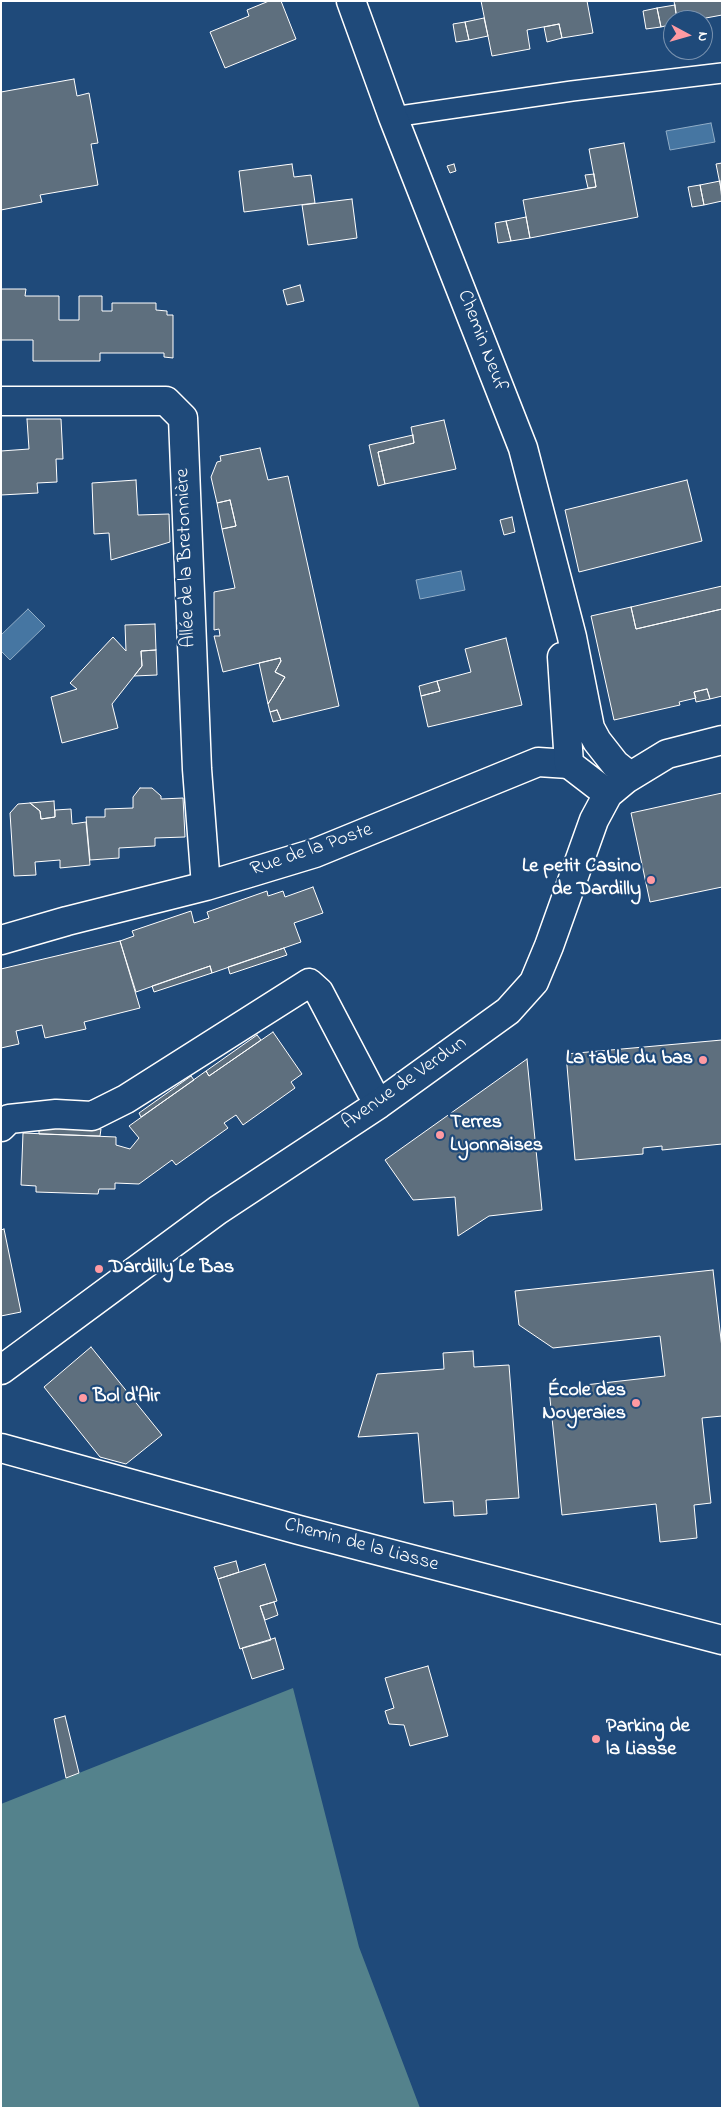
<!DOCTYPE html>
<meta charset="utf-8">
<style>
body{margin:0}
#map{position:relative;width:723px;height:2109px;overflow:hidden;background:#1f4a7a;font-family:"Indie Flower",sans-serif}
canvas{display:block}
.frame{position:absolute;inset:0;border:2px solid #fff;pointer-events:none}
.north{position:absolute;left:663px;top:10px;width:50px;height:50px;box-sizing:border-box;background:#1f4a7a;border:1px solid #7992af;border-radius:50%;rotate:96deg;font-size:14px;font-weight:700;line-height:20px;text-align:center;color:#fff}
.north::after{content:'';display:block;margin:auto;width:18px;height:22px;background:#ff9aa2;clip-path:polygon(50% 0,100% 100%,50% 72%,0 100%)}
</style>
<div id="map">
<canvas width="723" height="2109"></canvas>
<div class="frame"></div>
<div class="north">N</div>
</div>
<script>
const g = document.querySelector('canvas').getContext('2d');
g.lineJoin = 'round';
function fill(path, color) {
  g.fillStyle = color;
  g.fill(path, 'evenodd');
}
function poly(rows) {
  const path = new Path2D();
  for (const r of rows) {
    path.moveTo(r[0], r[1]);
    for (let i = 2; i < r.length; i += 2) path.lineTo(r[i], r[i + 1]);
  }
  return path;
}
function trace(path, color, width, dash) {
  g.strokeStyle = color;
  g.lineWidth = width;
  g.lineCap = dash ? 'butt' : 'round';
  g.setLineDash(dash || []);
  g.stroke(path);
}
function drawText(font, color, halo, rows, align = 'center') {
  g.font = font + ' "Indie Flower",sans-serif';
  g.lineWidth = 4.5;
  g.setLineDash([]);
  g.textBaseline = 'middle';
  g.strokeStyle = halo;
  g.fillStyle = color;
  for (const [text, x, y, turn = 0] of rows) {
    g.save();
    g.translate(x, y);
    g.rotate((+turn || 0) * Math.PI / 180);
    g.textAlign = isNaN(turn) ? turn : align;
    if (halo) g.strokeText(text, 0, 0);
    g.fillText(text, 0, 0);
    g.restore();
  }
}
fill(poly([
 [293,1688,359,1947,420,2108,1,2108,1,1804]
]), '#54828c');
const water = poly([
 [711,123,715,142,670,150,666,131,711,123],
 [461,571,465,590,420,599,416,580,461,571],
 [28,609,45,626,10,660,1,651,1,635,28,609]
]);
fill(water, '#4676a2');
trace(water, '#90adc7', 1);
const building = poly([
 [269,1,281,1,296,39,225,68,210,32,249,16,247,10,269,1],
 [481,1,587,1,593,33,562,38,559,24,527,30,530,49,492,56,481,1],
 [674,1,722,1,722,15,695,20,677,20,674,1],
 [675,5,677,20,673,20,673,24,661,27,657,8,675,5],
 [657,8,661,27,646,29,643,11,657,8],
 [484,18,488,36,469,40,465,22,484,18],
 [465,22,469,40,456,42,453,24,465,22],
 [559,24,562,38,547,42,544,27,559,24],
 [74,79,77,96,89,93,98,143,91,144,98,185,40,195,42,202,1,210,1,92,74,79],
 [624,143,638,217,530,238,523,200,596,187,589,149,624,143],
 [722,163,722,194,716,164,722,163],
 [292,164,294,177,311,175,315,203,244,212,239,171,292,164],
 [454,164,456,171,450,173,447,166,454,164],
 [594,174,596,187,588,188,585,175,594,174],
 [720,181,722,201,704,205,700,185,720,181],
 [700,185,704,205,692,207,688,187,700,185],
 [352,199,357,238,308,245,302,205,352,199],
 [526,217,530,238,511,241,506,221,526,217],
 [506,221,511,241,498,243,495,223,506,221],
 [300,285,304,301,287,305,283,290,300,285],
 [1,289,26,289,25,296,59,296,59,320,79,320,79,296,102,296,102,311,112,311,112,303,156,303,156,310,167,311,167,315,173,315,173,358,164,357,164,353,100,353,100,361,33,361,33,340,1,340,1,289],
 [27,419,61,419,63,459,56,459,57,482,37,483,38,493,1,495,1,451,29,449,27,419],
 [444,420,456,469,385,484,378,452,414,443,411,427,444,420],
 [413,435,414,443,378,452,385,484,378,486,369,445,413,435],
 [260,448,268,480,288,476,339,706,281,720,277,710,270,712,268,704,285,677,275,672,281,661,280,658,223,672,214,636,220,636,219,629,214,630,214,592,235,588,222,529,236,526,230,500,217,503,211,477,217,462,221,461,220,456,260,448],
 [136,480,138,515,169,514,170,542,111,560,109,533,94,534,92,483,136,480],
 [687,480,702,541,579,572,565,510,687,480],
 [230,500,236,526,222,529,217,503,230,500],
 [512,517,515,532,504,535,500,520,512,517],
 [722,586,722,609,636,629,631,607,722,586],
 [631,607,636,629,722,609,722,696,710,699,707,689,694,692,696,698,679,702,680,705,614,720,591,616,631,607],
 [155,624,156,650,141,651,142,666,112,704,118,728,62,743,51,697,77,689,70,683,113,637,126,651,125,625,155,624],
 [506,638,522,705,428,727,421,696,440,691,437,681,471,672,465,649,506,638],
 [156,650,157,675,134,676,142,666,141,651,156,650],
 [280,658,281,661,275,672,285,677,268,704,259,663,280,658],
 [437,681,440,691,421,696,419,686,437,681],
 [707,689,710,699,696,702,694,692,707,689],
 [277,710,281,720,273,722,270,712,277,710],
 [140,788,152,788,161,796,161,799,183,798,185,837,155,838,155,846,119,848,119,858,90,860,86,817,105,817,105,809,133,808,133,797,140,788],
 [722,793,722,887,650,902,631,813,722,793],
 [54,801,55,817,41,819,40,811,30,803,54,801],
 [30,803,40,811,41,819,55,817,55,810,71,809,72,824,86,822,90,865,60,868,60,860,35,862,36,875,14,876,10,813,18,804,30,803],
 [313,887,323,913,294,923,301,942,212,973,210,966,136,992,120,941,134,936,132,931,191,911,194,923,209,918,207,912,267,891,268,896,283,891,285,897,313,887],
 [120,941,140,1008,84,1022,86,1029,45,1038,42,1025,16,1031,19,1044,1,1048,1,969,120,941],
 [284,948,287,955,230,974,228,967,284,948],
 [210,966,212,973,154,992,152,986,210,966],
 [273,1032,302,1074,291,1082,295,1088,243,1125,236,1115,224,1123,228,1128,176,1165,172,1160,139,1184,115,1183,115,1189,99,1189,98,1194,36,1192,36,1186,21,1185,23,1133,116,1137,116,1145,130,1149,139,1138,129,1126,206,1071,209,1076,273,1032],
 [257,1035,261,1040,209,1076,206,1071,257,1035],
 [722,1040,722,1144,662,1150,662,1146,643,1148,643,1154,575,1160,566,1054,722,1040],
 [527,1059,542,1210,489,1216,458,1236,455,1197,413,1200,385,1160,527,1059],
 [191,1076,194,1080,141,1117,139,1113,191,1076],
 [39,1127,101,1129,100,1136,39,1134,39,1127],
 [4,1229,21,1312,1,1316,1,1230,4,1229],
 [713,1270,722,1348,722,1416,702,1418,711,1503,694,1505,697,1538,660,1542,656,1504,562,1515,549,1389,665,1376,660,1336,553,1348,519,1325,515,1291,713,1270],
 [91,1347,162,1435,126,1464,100,1457,44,1387,91,1347],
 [473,1351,474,1367,509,1365,519,1498,486,1500,487,1514,454,1516,453,1501,424,1503,418,1433,358,1437,377,1374,444,1369,443,1353,473,1351],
 [236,1561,239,1572,218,1579,214,1567,236,1561],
 [265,1564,277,1601,260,1606,271,1640,240,1649,218,1579,265,1564],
 [274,1602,278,1615,265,1620,260,1606,274,1602],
 [275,1638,284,1669,252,1679,242,1648,275,1638],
 [428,1666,448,1736,410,1746,404,1725,389,1724,385,1711,394,1708,385,1678,428,1666],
 [65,1716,79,1773,66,1778,54,1719,65,1716]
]);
fill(building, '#5e6f7e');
trace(building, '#fff', 1);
const lane = poly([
 [393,117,572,91,722,73]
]);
const street = poly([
 [1,401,166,401,183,418,197,769,206,886],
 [1,940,67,921,206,886,315,853,538,762,569,764],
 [1,1127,9,1119,56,1114,92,1116,126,1099,309,983,319,992,371,1091],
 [1,1448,299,1530,722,1640]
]);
const secondary = poly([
 [351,1,393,117,523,448,572,637,590,728,597,741,615,764,630,776],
 [562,657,569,764,608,794],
 [1,1370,218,1210,379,1104,508,1011,534,982,549,946,594,820,608,794,626,779,667,754,722,740]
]);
trace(lane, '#fff', 22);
trace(street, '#fff', 31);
trace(secondary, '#fff', 31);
trace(lane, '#1f4a7a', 19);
trace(street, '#1f4a7a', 28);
trace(secondary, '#1f4a7a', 28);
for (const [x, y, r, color] of [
 [651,880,5,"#ff9aa2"],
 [703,1060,5,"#ff9aa2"],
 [440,1135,5,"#ff9aa2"],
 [99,1269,5,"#ff9aa2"],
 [83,1398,5,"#ff9aa2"],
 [636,1403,5,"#ff9aa2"],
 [596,1739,5,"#ff9aa2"]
]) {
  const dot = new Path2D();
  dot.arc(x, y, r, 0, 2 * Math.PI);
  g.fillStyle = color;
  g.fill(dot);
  trace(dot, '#1f4a7a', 2);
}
drawText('20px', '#fff', '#1f4a7a', [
 ["Chemin Neuf",481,341,69],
 ["Allée de la Bretonnière",187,558,-92],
 ["Rue de la Poste",312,851,-19],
 ["Avenue de Verdun",405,1084,-35],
 ["Chemin de la Liasse",361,1546,15]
]);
drawText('bold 20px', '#fff', '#1f4a7a', [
 ["Le petit Casino",641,868,"right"],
 ["de Dardilly",641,891,"right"],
 ["La table du bas",693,1060,"right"],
 ["Terres",450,1124],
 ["Lyonnaises",450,1147],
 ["Dardilly Le Bas",109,1269],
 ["École des",626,1392,"right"],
 ["Noyeraies",626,1415,"right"],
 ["Bol d'Air",93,1398],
 ["Parking de",606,1728],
 ["la Liasse",606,1751]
], 'left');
</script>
